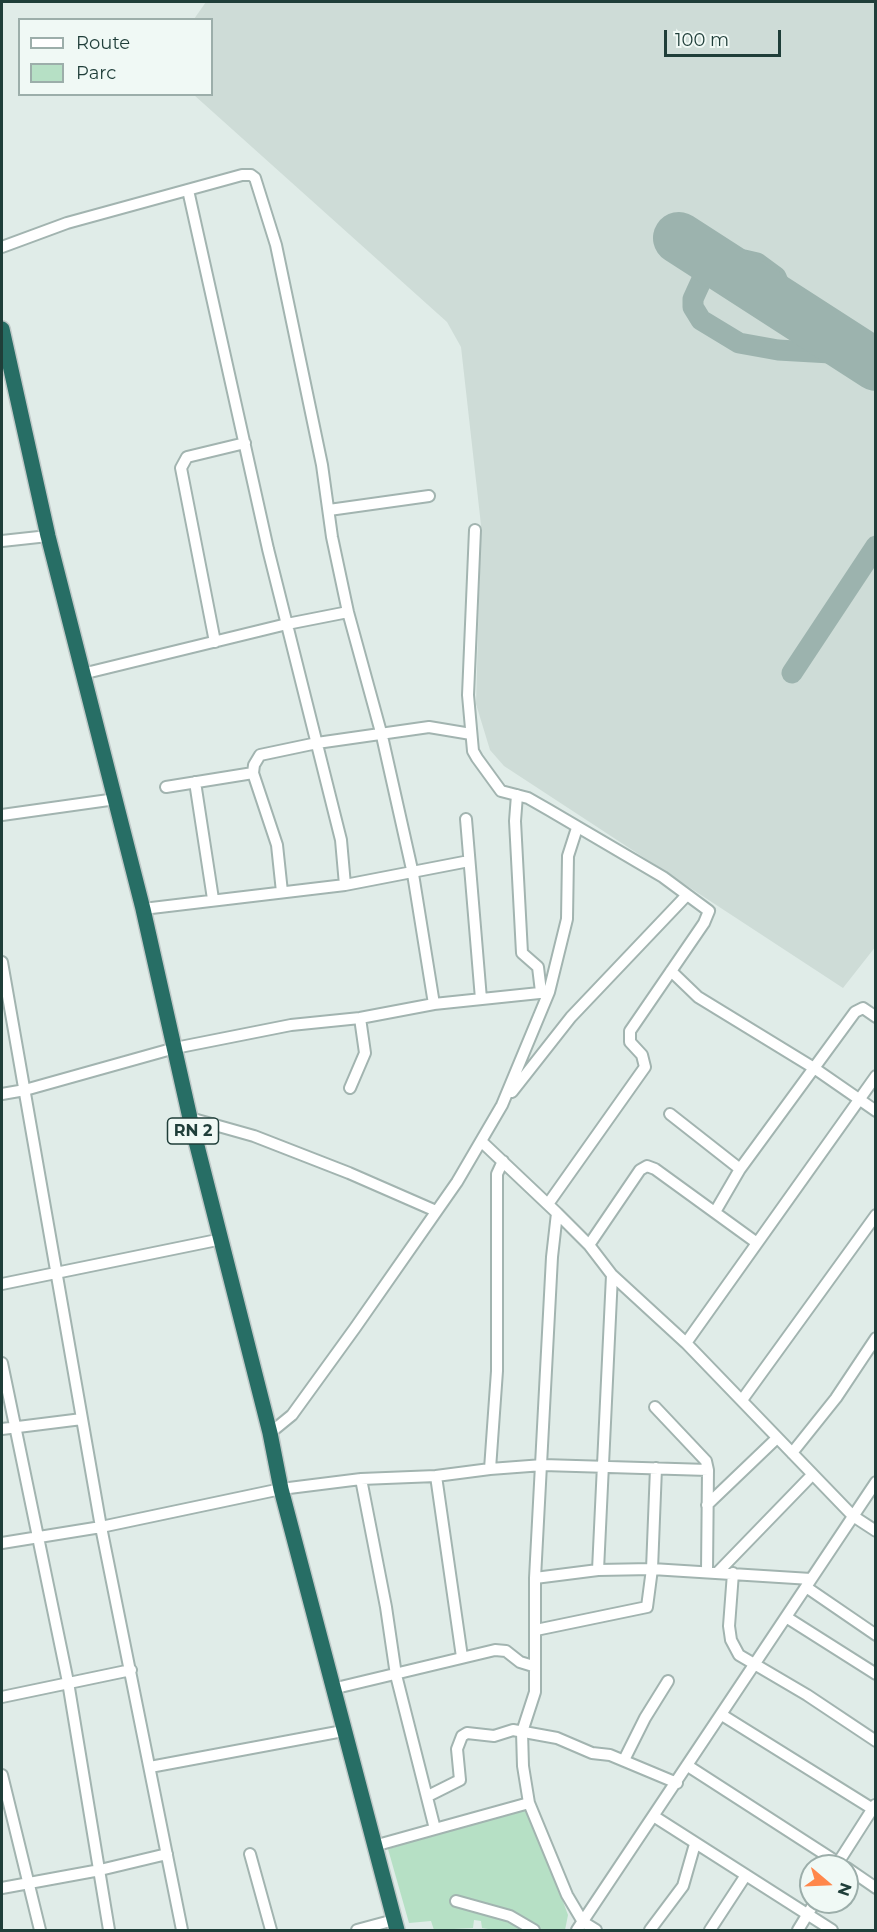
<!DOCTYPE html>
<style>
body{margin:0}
#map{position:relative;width:877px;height:1932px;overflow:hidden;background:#e0ece8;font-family:Montserrat,sans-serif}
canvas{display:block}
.frame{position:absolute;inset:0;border:3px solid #1f3e39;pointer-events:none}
.legend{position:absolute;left:18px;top:18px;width:195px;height:78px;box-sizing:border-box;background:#f0f9f5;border:2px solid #9caeaa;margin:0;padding:8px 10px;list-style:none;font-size:18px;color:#1f3e39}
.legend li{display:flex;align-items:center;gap:12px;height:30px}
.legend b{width:30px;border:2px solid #9caeaa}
.north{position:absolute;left:799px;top:1854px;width:60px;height:60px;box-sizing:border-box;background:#f0f9f5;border:2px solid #9caeaa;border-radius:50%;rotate:109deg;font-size:16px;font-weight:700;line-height:24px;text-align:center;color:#1f3e39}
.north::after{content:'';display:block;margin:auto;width:21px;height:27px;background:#ff874b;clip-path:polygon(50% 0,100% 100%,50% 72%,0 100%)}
.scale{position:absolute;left:664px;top:30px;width:117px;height:27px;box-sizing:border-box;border:3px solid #1f3e39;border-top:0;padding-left:8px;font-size:18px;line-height:21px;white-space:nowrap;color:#1f3e39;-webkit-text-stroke:4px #f0f9f5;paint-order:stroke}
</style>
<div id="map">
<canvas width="877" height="1932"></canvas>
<div class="frame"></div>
<ul class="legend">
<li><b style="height:8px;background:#fff"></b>Route</li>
<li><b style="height:16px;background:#b6e0c5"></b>Parc</li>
</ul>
<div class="north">N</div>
<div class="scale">100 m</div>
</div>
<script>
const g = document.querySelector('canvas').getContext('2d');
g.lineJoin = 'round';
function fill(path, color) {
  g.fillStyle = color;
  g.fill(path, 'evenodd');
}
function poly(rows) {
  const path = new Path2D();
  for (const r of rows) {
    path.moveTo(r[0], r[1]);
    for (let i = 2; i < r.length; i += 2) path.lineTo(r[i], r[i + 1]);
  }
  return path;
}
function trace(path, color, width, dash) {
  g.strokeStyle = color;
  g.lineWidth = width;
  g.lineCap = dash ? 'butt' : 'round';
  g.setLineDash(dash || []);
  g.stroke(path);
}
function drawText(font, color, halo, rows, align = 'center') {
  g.font = font + ' Montserrat,sans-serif';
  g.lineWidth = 5;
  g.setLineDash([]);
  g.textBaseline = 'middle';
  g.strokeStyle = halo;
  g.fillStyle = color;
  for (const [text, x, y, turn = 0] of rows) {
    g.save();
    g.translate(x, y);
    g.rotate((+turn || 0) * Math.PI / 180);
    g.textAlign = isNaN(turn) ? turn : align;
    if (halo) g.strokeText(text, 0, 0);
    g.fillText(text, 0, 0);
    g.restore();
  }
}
fill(poly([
 [206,2,875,2,876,946,843,988,504,766,490,750,476,704,481,525,461,347,447,322,194,95,212,94,212,20,194,19]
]), '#cedcd7');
fill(poly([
 [522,1808,530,1812,568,1915,565,1930,494,1930,482,1928,481,1921,474,1920,473,1928,434,1930,431,1921,409,1923,388,1849]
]), '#b6e0c5');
trace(poly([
 [790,310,776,277,757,263,744,260,731,260,712,268,703,277,693,299,693,307,701,320,739,343,778,350,848,354,865,358],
 [792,673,876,546]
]), '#9cb3ae', 21);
trace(poly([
 [679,238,876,365]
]), '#9cb3ae', 52);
const minor = poly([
 [188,190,268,549,341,840,345,885],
 [2,247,67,223,242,175,251,175,255,178,276,245,322,465,332,537,348,612,382,736,413,874,434,1004],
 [329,510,429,496],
 [475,530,468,695,473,751,477,758,501,791,528,798,549,810,663,877,709,911,704,923,630,1031,630,1042,642,1055,645,1067,548,1204],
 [2,541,48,536],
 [215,642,181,468,187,457,245,443],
 [82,674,287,624,348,612],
 [195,782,213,899],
 [166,787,253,773],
 [517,795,515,821,522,953,538,967,541,992],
 [2,815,116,799],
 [466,819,481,999],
 [282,892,277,845,253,773,254,765,260,755,317,743,429,727,471,734],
 [143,909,345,885,469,861],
 [2,962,101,1527,182,1930],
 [671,971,698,997,814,1068,876,1111],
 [350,1088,365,1053,360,1018],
 [512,1092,571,1017,687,895],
 [2,1094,25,1090,175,1048,291,1025,360,1018,434,1004,549,992],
 [670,1114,740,1169],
 [190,1118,254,1136,349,1173,436,1211],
 [482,1142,557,1213,589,1245,612,1275,686,1343,853,1516,876,1531],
 [503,1161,497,1174,497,1371,490,1469,543,1465,708,1470],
 [715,1212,740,1169,855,1012,863,1008,876,1017],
 [557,1213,552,1257,535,1578,535,1692,522,1732,523,1766,529,1803,567,1895,583,1922,596,1930],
 [589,1245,640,1170,647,1166,655,1169,757,1243],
 [2,1284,222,1239],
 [686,1343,876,1076],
 [2,1363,68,1682,109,1930],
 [742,1400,876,1215],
 [655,1407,706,1461,708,1470,707,1571],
 [2,1429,82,1419],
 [270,1433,292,1415,355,1328,457,1182,502,1105,549,992,567,919,568,856,577,828],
 [792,1453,836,1398,876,1338],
 [436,1476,462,1657],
 [361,1479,386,1607,396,1675,435,1829,374,1846],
 [707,1505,777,1438],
 [2,1543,101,1527,281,1489,361,1479,436,1476,490,1469],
 [598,1570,612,1275],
 [718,1572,812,1475],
 [733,1573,729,1626,731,1640,739,1655,807,1695,876,1741],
 [535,1578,598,1570,652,1569,811,1579],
 [806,1587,876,1635],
 [786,1617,876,1674],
 [536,1630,647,1607,652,1569,656,1468],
 [332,1689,495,1650,506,1651,520,1662,533,1666],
 [2,1697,131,1670],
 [722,1715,876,1811],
 [624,1760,645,1718,668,1681],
 [688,1766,843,1866],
 [150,1767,343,1731],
 [2,1775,40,1930],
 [428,1796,460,1780,457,1749,462,1736,467,1733,494,1736,513,1730,557,1738,592,1753,610,1755,677,1783],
 [655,1817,832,1930],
 [435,1829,529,1803],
 [250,1854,271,1930],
 [836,1866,875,1805],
 [847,1868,876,1888],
 [2,1888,100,1870,167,1854],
 [456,1901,510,1916,534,1930],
 [357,1930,394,1920],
 [577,1930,876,1482],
 [650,1930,683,1886,695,1844],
 [710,1930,746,1875],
 [798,1930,815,1902]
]);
const highway = poly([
 [2,329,48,536,143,909,190,1118,270,1433,281,1489,397,1930]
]);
trace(minor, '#a2b4b0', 14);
trace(highway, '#c0c9c8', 18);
trace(minor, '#fff', 10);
trace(highway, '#276e65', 15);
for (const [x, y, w] of [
 [193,1131,51]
]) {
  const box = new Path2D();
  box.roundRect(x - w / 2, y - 13, w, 26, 4.5);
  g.fillStyle = '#f0f9f5';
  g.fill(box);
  trace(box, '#1f3e39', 1.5);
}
drawText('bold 16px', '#1f3e39', null, [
 ["RN 2",193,1131]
]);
</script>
